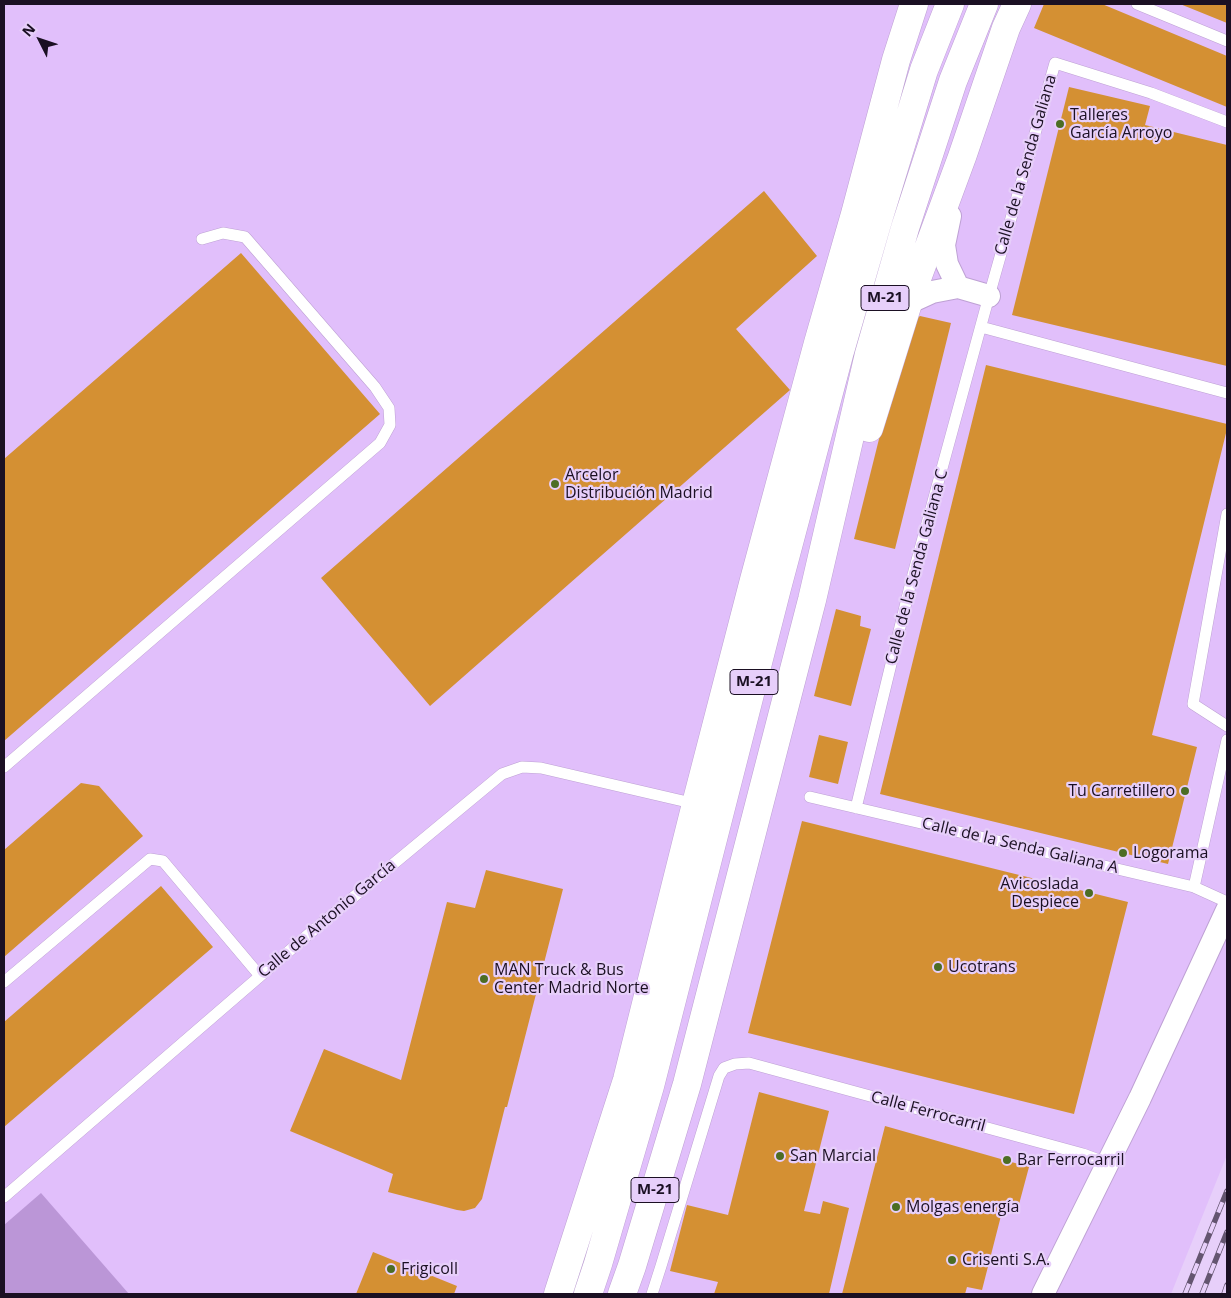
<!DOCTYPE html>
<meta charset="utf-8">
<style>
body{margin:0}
#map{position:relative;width:1231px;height:1298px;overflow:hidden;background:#e7cffa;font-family:"Open Sans",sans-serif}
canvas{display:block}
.frame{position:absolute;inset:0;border:5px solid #1b1023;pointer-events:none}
.north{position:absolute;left:15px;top:15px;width:50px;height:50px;-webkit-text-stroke:4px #e7cffa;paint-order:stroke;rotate:311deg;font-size:14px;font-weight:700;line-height:20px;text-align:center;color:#1b1023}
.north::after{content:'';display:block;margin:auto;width:18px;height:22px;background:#1b1023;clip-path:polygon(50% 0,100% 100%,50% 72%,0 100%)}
</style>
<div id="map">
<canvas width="1231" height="1298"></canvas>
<div class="frame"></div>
<div class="north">N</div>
</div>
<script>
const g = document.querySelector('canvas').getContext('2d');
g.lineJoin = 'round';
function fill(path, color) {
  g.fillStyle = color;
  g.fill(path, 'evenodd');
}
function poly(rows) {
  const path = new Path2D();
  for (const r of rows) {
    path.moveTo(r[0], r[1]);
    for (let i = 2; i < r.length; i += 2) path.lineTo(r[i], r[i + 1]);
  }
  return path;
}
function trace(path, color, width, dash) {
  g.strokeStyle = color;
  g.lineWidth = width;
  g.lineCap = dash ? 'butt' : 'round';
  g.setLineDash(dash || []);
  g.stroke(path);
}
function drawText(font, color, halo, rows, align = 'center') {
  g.font = font + ' "Open Sans",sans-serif';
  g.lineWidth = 4.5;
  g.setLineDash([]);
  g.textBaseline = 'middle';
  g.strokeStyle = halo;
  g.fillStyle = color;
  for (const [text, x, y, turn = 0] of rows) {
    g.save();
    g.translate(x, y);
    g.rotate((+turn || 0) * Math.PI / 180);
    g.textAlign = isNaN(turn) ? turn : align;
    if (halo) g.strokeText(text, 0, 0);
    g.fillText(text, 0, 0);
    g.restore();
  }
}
fill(poly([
 [4,4,1227,4,1227,1155,1171,1294,4,1294]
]), '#e1bffb');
fill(poly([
 [41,1193,129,1294,4,1294,4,1225]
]), '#bb96d7');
fill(poly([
 [1044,4,1102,4,1227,56,1227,107,1034,28],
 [1180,4,1227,4,1227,23],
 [1069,87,1150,106,1145,125,1227,145,1227,366,1012,315],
 [764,191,817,256,736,329,790,390,430,706,321,578],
 [241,253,380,414,4,741,4,459],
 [920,316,951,323,895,549,854,539,903,343,915,320],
 [986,365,1227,424,1227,429,1152,735,1197,747,1168,864,880,794],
 [836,609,861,616,860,626,871,629,851,706,814,696],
 [819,735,848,742,838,784,809,777],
 [81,783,99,786,143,836,4,957,4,850],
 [802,821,1128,902,1074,1114,748,1033],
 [486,870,563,889,507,1107,505,1107,482,1199,475,1208,464,1211,457,1210,388,1192,393,1174,290,1131,324,1049,401,1080,447,902,475,908],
 [161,886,213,947,4,1127,4,1022],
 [759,1092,829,1111,804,1211,820,1214,823,1201,849,1208,829,1294,714,1294,718,1282,670,1271,687,1205,728,1215],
 [885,1126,1029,1167,1018,1208,1004,1204,982,1290,967,1287,965,1294,842,1294],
 [373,1252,457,1286,454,1294,356,1294]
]), '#d49033');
const service = poly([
 [1137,4,1227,41],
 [981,327,1227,393],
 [1227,514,1193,704,1227,726],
 [4,767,380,443,390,425,389,408,375,387,245,237,223,233,202,239],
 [810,797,1194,887,1227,902],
 [856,808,911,582,989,296,1055,63,1151,93,1227,122],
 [1194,887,1227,740],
 [4,982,150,859,163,861,260,976],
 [4,1197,310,933,502,774,522,767,541,768,696,804],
 [652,1294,661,1266,719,1076,724,1068,735,1064,749,1063,1083,1154,1107,1163]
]);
const minor = poly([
 [950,216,944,245,947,264,958,287],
 [908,303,932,292,958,287,989,296],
 [1043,1294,1140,1098,1227,910]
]);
const motorway = poly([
 [869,428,908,303,962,157,1006,28,1017,4],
 [558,1294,627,1080,696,804,754,580,818,343,855,214,896,60,914,4],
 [588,1294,598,1264,650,1086,777,588,840,351,878,220,924,70,950,4],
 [622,1294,632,1266,687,1084,812,600,869,354,905,228,953,81,984,4]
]);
trace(service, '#bea1d4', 12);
trace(minor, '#bea1d4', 24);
trace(motorway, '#bea1d4', 29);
trace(service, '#fff', 11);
trace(minor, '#fff', 22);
trace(motorway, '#fff', 28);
const rail = poly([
 [1185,1294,1227,1191],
 [1202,1294,1227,1232],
 [1224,1294,1227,1285]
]);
trace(rail, '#645570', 5.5);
trace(rail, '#e7cffa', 4, [11]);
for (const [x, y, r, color] of [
 [1060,124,5,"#4c6d24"],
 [555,484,5,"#4c6d24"],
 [1185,791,5,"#4c6d24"],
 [1123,853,5,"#4c6d24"],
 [1089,893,5,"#4c6d24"],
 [938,967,5,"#4c6d24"],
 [484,979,5,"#4c6d24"],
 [780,1156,5,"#4c6d24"],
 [1007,1160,5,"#4c6d24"],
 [896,1207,5,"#4c6d24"],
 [952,1260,5,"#4c6d24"],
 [391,1269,5,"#4c6d24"]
]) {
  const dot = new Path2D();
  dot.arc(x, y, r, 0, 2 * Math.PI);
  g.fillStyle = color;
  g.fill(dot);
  trace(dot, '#e7cffa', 2);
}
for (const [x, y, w] of [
 [885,298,48],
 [754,682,48],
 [655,1190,48]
]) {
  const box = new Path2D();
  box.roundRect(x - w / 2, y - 12.5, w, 25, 4);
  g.fillStyle = '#e7cffa';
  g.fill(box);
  trace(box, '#1b1023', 1);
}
drawText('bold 15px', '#1b1023', null, [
 ["M-21",885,298],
 ["M-21",754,682],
 ["M-21",655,1190]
]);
drawText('16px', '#1b1023', '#e7cffa', [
 ["Talleres",1070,115],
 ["García Arroyo",1070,133],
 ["Arcelor",565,475],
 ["Distribución Madrid",565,493],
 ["Tu Carretillero",1175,791,"right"],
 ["Logorama",1133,853],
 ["Avicoslada",1079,884,"right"],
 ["Despiece",1079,902,"right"],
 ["Ucotrans",948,967],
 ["MAN Truck & Bus",494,970],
 ["Center Madrid Norte",494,988],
 ["San Marcial",790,1156],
 ["Bar Ferrocarril",1017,1160],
 ["Molgas energía",906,1207],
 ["Crisenti S.A.",962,1260],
 ["Frigicoll",401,1269]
], 'left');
drawText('16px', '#1b1023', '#e7cffa', [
 ["Calle de la Senda Galiana",1026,165,-74],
 ["Calle de la Senda Galiana C",917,567,-75],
 ["Calle de la Senda Galiana A",1020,846,13],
 ["Calle de Antonio García",327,919,-40],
 ["Calle Ferrocarril",928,1112,15]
]);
</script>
